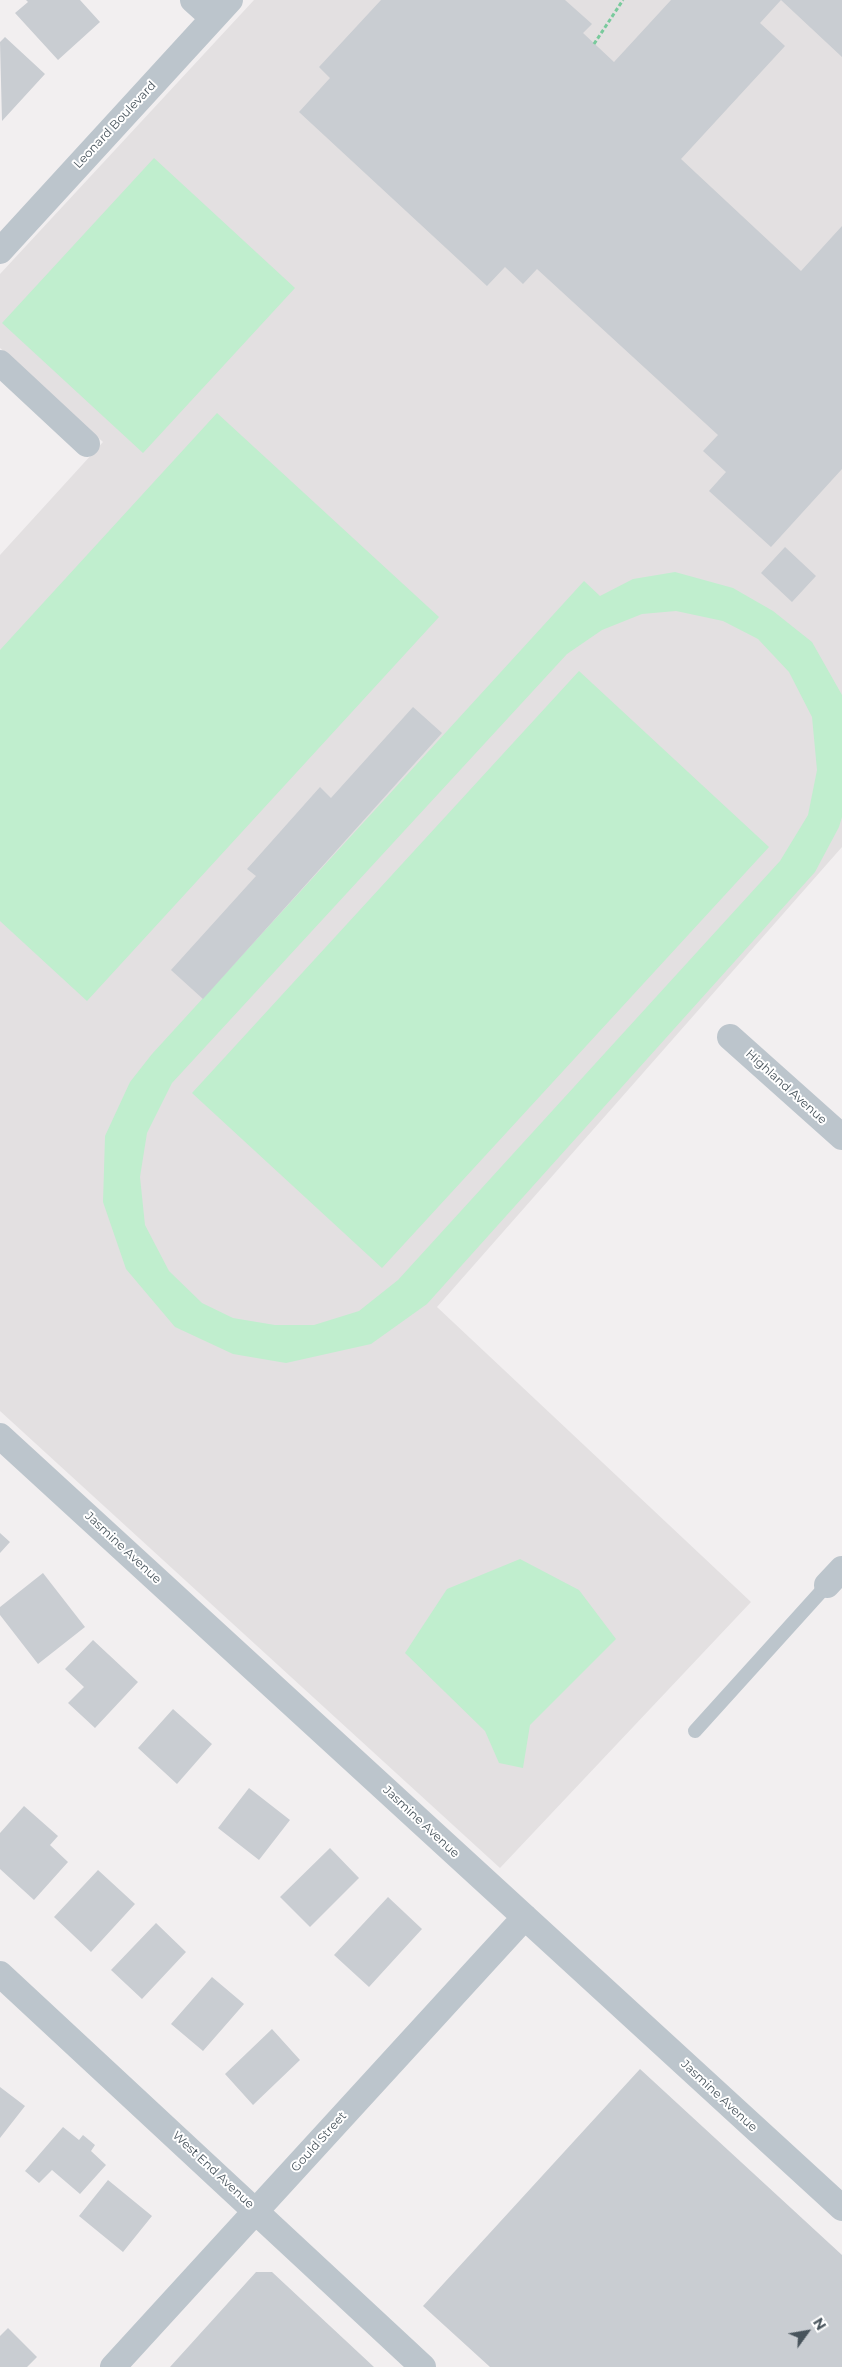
<!DOCTYPE html>
<style>
body{margin:0}
#map{position:relative;width:842px;height:2367px;overflow:hidden;background:#f2eff0;font-family:Montserrat,sans-serif}
canvas{display:block}
.north{position:absolute;left:782px;top:2307px;width:50px;height:50px;-webkit-text-stroke:4px #fff;paint-order:stroke;rotate:58deg;font-size:14px;font-weight:700;line-height:20px;text-align:center;color:#48545c}
.north::after{content:'';display:block;margin:auto;width:18px;height:22px;background:#48545c;clip-path:polygon(50% 0,100% 100%,50% 72%,0 100%)}
</style>
<div id="map">
<canvas width="842" height="2367"></canvas>
<div class="north">N</div>
</div>
<script>
const g = document.querySelector('canvas').getContext('2d');
g.lineJoin = 'round';
function fill(path, color) {
  g.fillStyle = color;
  g.fill(path, 'evenodd');
}
function poly(rows) {
  const path = new Path2D();
  for (const r of rows) {
    path.moveTo(r[0], r[1]);
    for (let i = 2; i < r.length; i += 2) path.lineTo(r[i], r[i + 1]);
  }
  return path;
}
function trace(path, color, width, dash) {
  g.strokeStyle = color;
  g.lineWidth = width;
  g.lineCap = dash ? 'butt' : 'round';
  g.setLineDash(dash || []);
  g.stroke(path);
}
function drawText(font, color, halo, rows, align = 'center') {
  g.font = font + ' Montserrat,sans-serif';
  g.lineWidth = 4;
  g.setLineDash([]);
  g.textBaseline = 'middle';
  g.strokeStyle = halo;
  g.fillStyle = color;
  for (const [text, x, y, turn = 0] of rows) {
    g.save();
    g.translate(x, y);
    g.rotate((+turn || 0) * Math.PI / 180);
    g.textAlign = isNaN(turn) ? turn : align;
    if (halo) g.strokeText(text, 0, 0);
    g.fillText(text, 0, 0);
    g.restore();
  }
}
fill(poly([
 [254,0,842,0,842,847,437,1307,751,1602,500,1868,0,1411,0,555,103,442,0,348,0,274]
]), '#e3e0e1');
fill(poly([
 [154,158,295,288,143,453,2,323],
 [217,413,439,617,87,1001,0,921,0,650],
 [675,572,733,588,773,611,812,642,842,695,842,817,839,827,815,872,427,1304,371,1344,286,1363,233,1354,175,1327,126,1269,103,1202,105,1136,130,1082,152,1054,584,581,600,596,633,579],
 [676,611,723,621,758,639,789,672,812,717,817,770,808,815,780,861,398,1280,359,1311,314,1325,275,1325,233,1318,202,1303,169,1271,145,1225,140,1177,147,1133,172,1083,567,654,602,630,642,614],
 [579,671,769,847,382,1268,192,1093],
 [520,1559,579,1590,616,1639,530,1725,523,1768,499,1763,485,1731,405,1653,447,1589]
]), '#c0eece');
fill(poly([
 [26,0,80,0,100,22,58,60,15,13,28,2],
 [381,0,565,0,592,24,583,33,614,62,671,0,842,0,842,57,781,0,760,23,785,46,681,159,801,271,842,226,842,469,771,547,709,491,726,472,703,451,718,435,537,269,523,284,505,267,487,286,299,112,330,78,319,67],
 [5,37,45,74,2,121,0,42],
 [785,547,816,576,792,602,761,573],
 [413,707,442,733,203,999,171,970,256,876,247,869,320,787,331,798],
 [0,1533,10,1542,0,1553],
 [43,1573,85,1627,38,1664,0,1615,0,1607],
 [93,1640,138,1682,95,1728,68,1703,84,1687,65,1669],
 [173,1709,212,1744,177,1784,138,1748],
 [249,1788,290,1820,259,1860,218,1828],
 [24,1806,58,1836,50,1845,68,1862,34,1900,0,1869,0,1833],
 [330,1848,359,1878,310,1927,280,1897],
 [98,1870,135,1904,91,1952,54,1917],
 [388,1897,422,1929,369,1987,334,1955],
 [156,1923,186,1952,142,1999,111,1970],
 [212,1977,244,2004,203,2051,171,2024],
 [272,2029,300,2060,253,2105,225,2074],
 [640,2069,842,2255,842,2367,490,2367,423,2306],
 [0,2087,25,2106,0,2138],
 [63,2127,79,2140,83,2135,95,2145,91,2151,106,2165,80,2194,52,2170,39,2183,25,2171],
 [108,2180,152,2216,123,2252,79,2216],
 [256,2272,272,2272,374,2367,170,2367],
 [8,2328,37,2357,27,2367,0,2367,0,2336]
]), '#c9cdd2');
trace(poly([
 [594,44,623,0]
]), '#79ca9c', 3, [4, 2.5]);
trace(poly([
 [695,1731,827,1585]
]), '#bcc5cc', 14);
trace(poly([
 [193,0,213,18],
 [0,251,230,0],
 [0,363,87,444],
 [730,1037,842,1137],
 [0,1436,842,2208],
 [827,1585,842,1569],
 [0,1974,423,2367],
 [113,2367,525,1917]
]), '#bcc5cc', 26);
drawText('12px', '#48545c', '#fff', [
 ["Leonard Boulevard",115,125,-47],
 ["Highland Avenue",786,1087,42],
 ["Jasmine Avenue",123,1548,43],
 ["Jasmine Avenue",421,1822,43],
 ["Jasmine Avenue",719,2096,43],
 ["Gould Street",319,2142,-48],
 ["West End Avenue",213,2170,43]
]);
</script>
